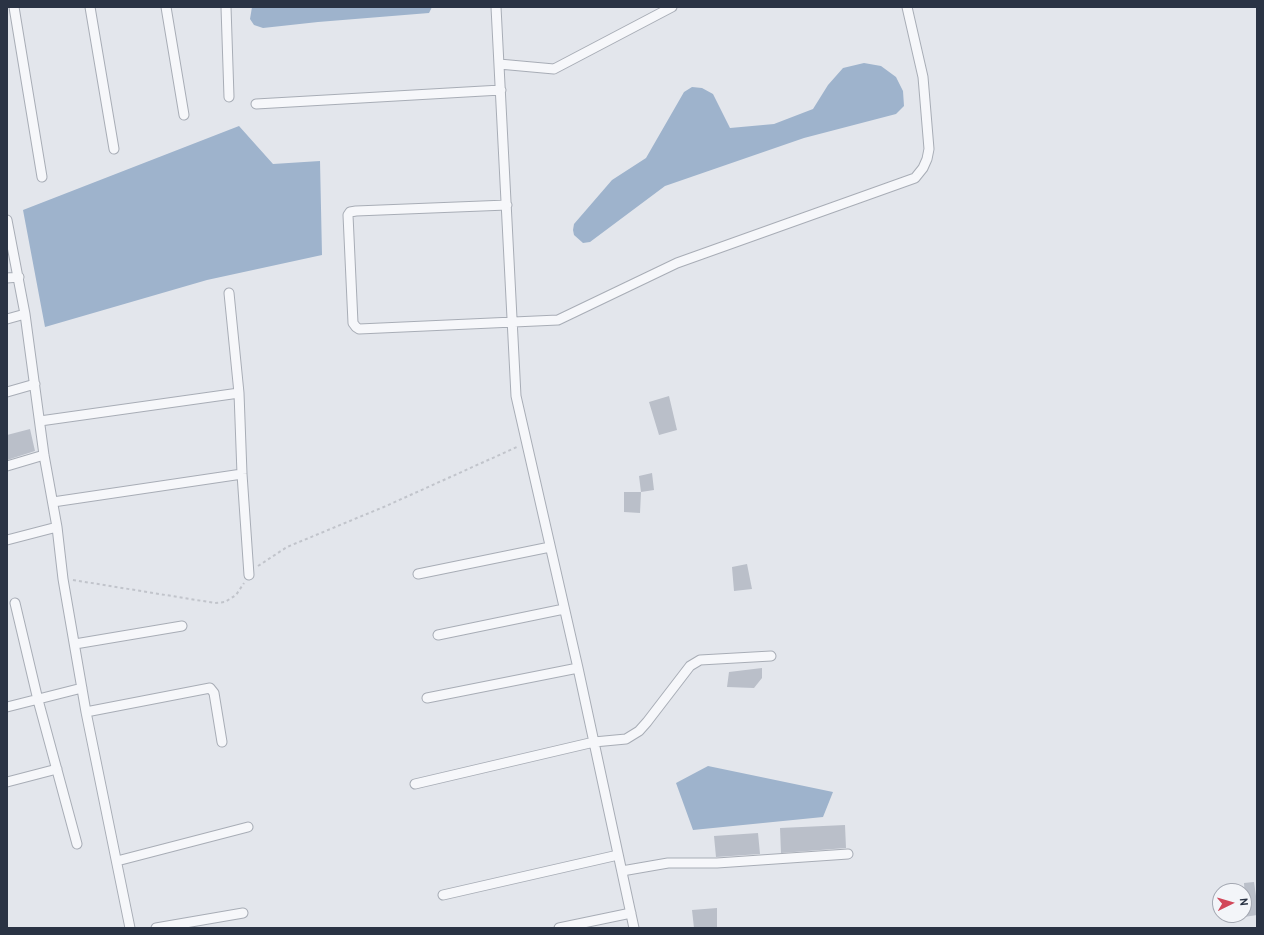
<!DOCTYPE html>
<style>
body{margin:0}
#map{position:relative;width:1264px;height:935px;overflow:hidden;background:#e3e6ec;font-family:Overpass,sans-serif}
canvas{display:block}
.frame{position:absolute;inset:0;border:8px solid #2a3344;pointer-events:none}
.north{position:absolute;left:1212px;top:883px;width:40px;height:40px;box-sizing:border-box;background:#f3f5f9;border:1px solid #a3a7b1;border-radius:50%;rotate:85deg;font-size:11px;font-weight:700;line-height:16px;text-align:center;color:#2a3344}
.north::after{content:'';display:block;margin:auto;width:14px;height:18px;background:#d2475a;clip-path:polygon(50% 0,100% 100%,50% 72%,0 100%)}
</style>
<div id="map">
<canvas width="1264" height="935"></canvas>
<div class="frame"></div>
<div class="north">N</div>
</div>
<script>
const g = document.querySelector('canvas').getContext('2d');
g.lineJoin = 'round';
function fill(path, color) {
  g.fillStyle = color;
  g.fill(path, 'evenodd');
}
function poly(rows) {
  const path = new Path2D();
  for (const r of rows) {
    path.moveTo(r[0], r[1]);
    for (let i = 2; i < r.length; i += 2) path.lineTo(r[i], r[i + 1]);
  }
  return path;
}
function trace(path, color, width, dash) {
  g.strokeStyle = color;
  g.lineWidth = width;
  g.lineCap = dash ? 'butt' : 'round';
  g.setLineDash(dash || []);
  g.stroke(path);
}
fill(poly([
 [252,7,432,7,429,13,318,22,263,28,254,25,250,19],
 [864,63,881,66,896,77,903,91,904,106,896,114,804,138,665,186,590,242,583,243,574,235,573,230,574,224,612,180,646,158,684,92,692,87,702,88,713,94,730,128,774,124,813,109,828,85,843,68],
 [239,126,273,164,320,161,322,255,207,280,45,327,23,210],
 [708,766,833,792,823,817,693,830,676,783]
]), '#9eb3cc');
fill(poly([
 [669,396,677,430,659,435,649,402],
 [30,429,35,451,7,460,7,435],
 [652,473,654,490,641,492,639,476],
 [624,492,641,492,640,513,624,512],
 [747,564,752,589,734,591,732,567],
 [762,668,762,678,754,688,727,687,729,672],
 [845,825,846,848,781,853,780,828],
 [758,833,760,854,716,857,714,836],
 [1254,882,1256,896,1257,896,1257,915,1244,917,1244,897,1245,897,1244,883],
 [717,908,717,928,694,928,692,910]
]), '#babfc9');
const street = poly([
 [14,7,42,177],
 [90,7,114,149],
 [166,7,184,115],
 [226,7,229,97],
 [496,7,516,396,578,668,634,928],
 [499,64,554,69,672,7],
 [256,104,501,90],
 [507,205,356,211,350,212,348,215,353,323,356,327,359,329,558,320,677,263,915,178,923,168,927,159,929,149,923,77,907,7],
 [7,220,25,314,44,455,57,527,63,579,86,712,130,928],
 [7,278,19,277],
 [229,293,239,393,242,474,249,575],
 [7,319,25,314],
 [7,392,35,384],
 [40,421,239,393],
 [7,466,44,455],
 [53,502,242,474],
 [7,540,57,527],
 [418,574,550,547],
 [15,603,38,700,77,844],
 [438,635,564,609],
 [75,644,182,626],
 [427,698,578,668],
 [7,707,82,688],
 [86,712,210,688,214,693,222,742],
 [7,782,57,769],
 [415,784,594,742,626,739,639,731,647,722,690,666,700,660,771,656],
 [117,861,248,827],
 [622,871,668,863,717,863,848,854],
 [443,895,618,855],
 [156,928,243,913],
 [559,928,631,913]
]);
trace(street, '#a8adb6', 11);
trace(poly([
 [258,566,287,547,386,506,517,447],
 [73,580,215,603,225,602,236,595,244,583]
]), '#c1c4cb', 2, [3, 3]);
trace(street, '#f6f7fa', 9);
</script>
